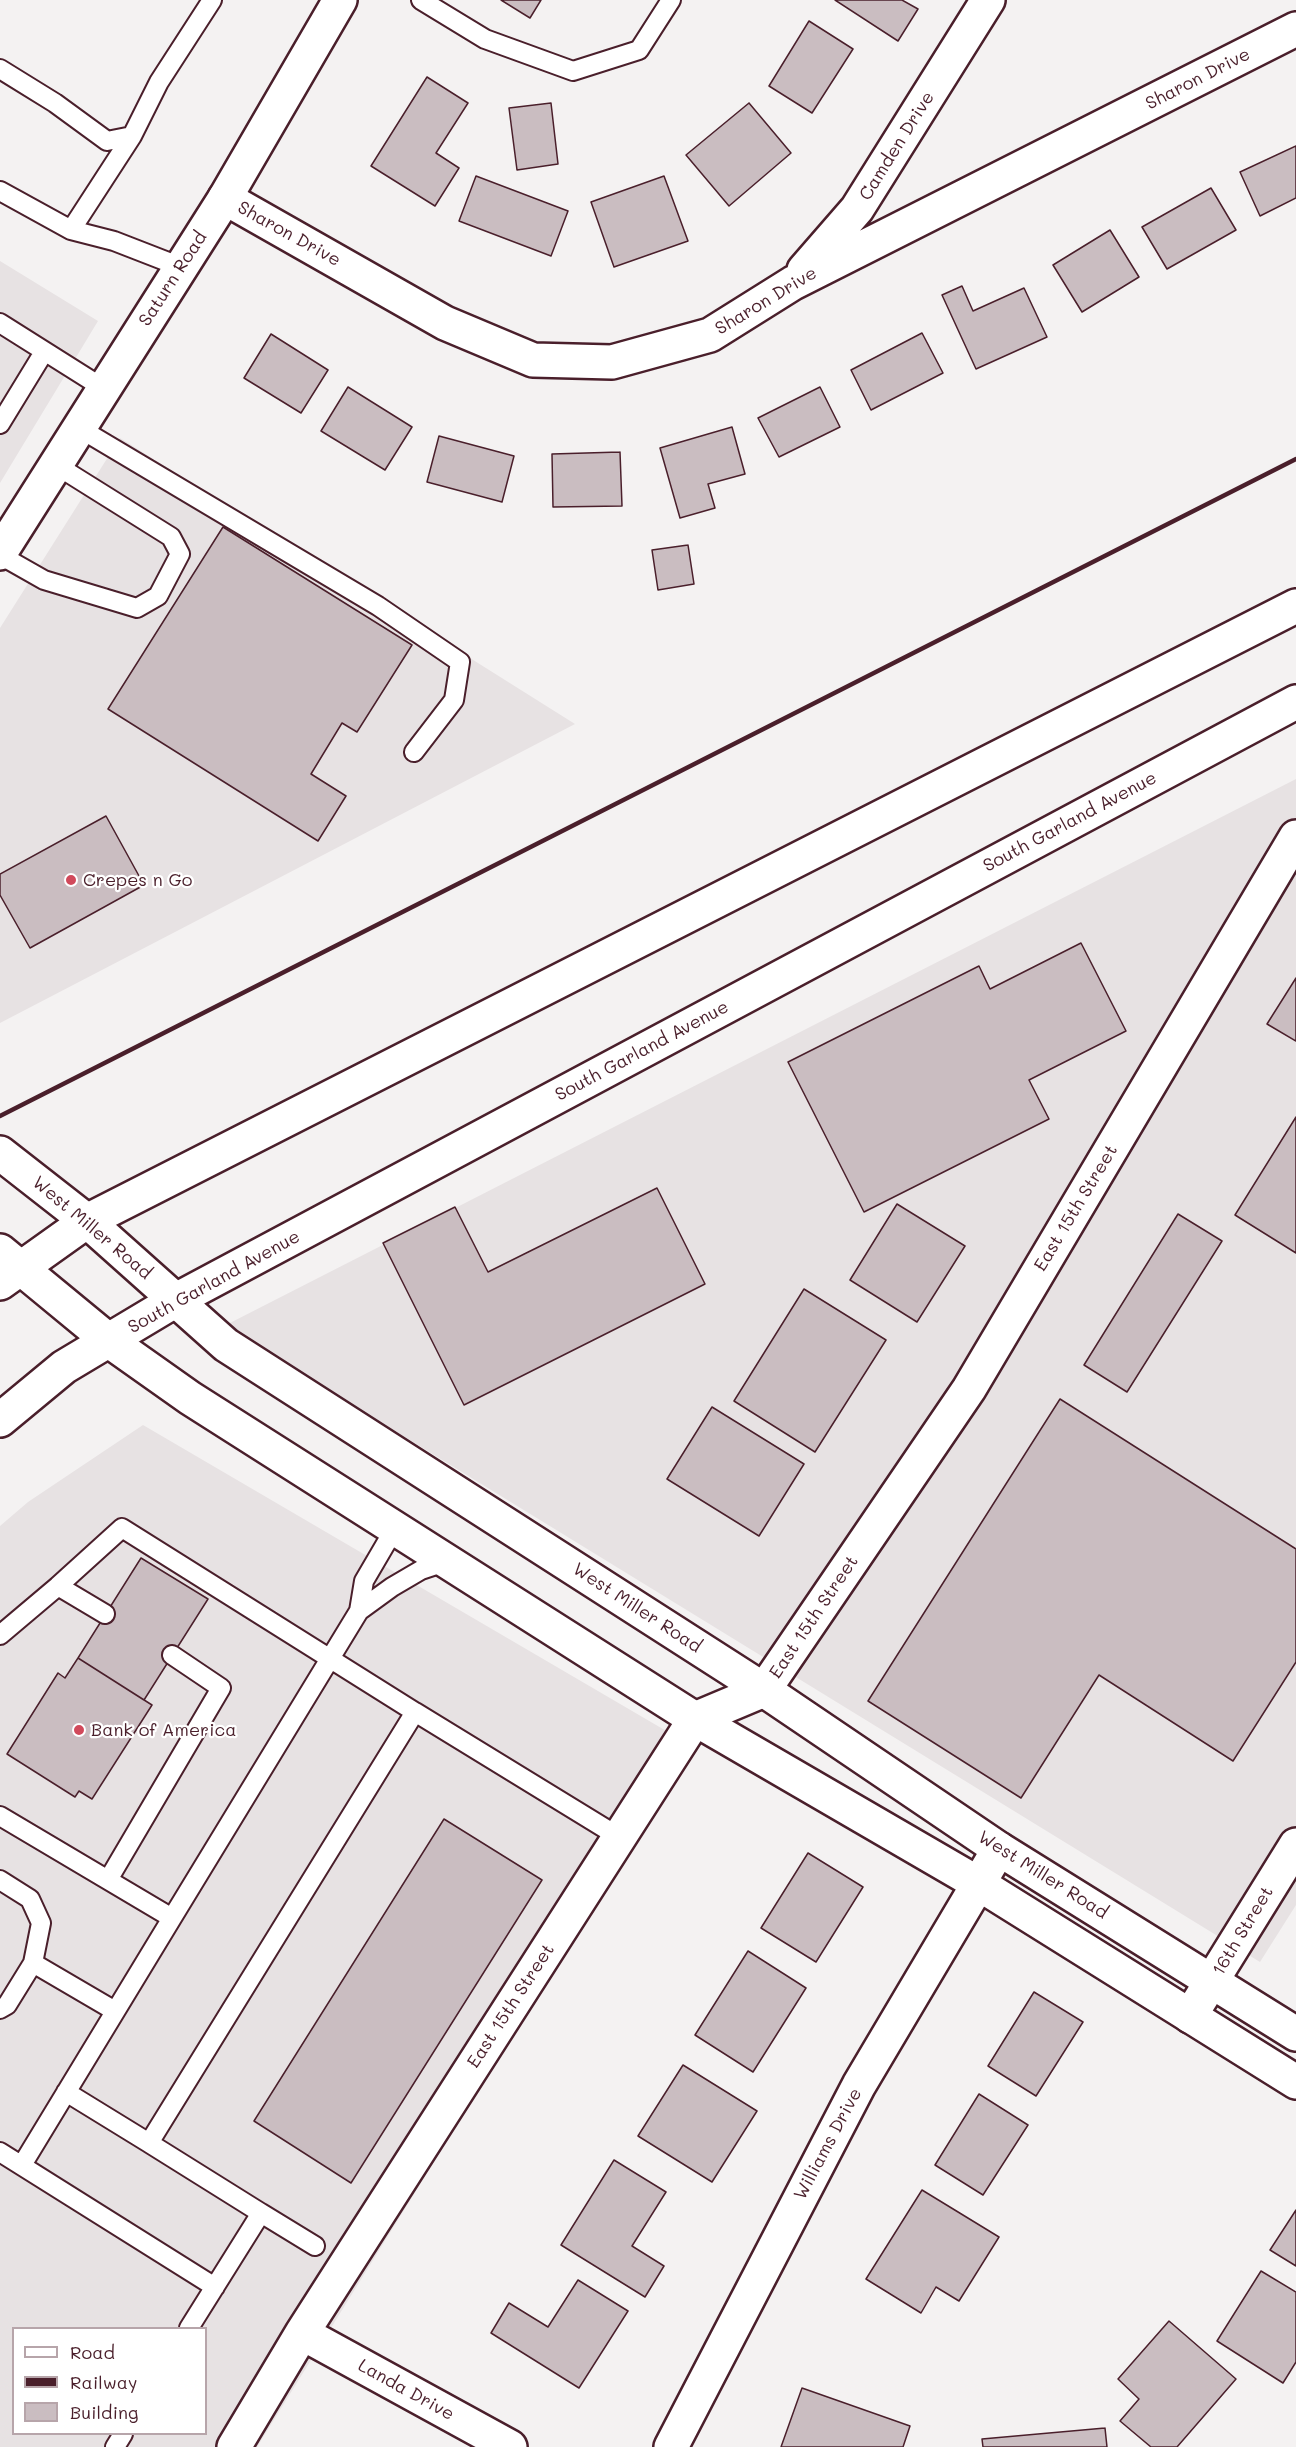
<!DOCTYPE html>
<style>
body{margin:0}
#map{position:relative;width:1296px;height:2447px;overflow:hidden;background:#f4f2f2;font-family:Mali,sans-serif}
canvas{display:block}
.legend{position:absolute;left:12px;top:2327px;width:195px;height:108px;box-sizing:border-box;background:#fff;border:2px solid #b7a5aa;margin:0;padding:8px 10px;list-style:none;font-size:18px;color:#4a1f2b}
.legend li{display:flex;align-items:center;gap:12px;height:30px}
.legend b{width:30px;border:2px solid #b7a5aa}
</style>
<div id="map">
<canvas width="1296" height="2447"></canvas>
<ul class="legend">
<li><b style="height:8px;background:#fff"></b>Road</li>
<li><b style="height:8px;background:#4a1f2b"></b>Railway</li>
<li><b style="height:16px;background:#cabdc1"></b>Building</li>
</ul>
</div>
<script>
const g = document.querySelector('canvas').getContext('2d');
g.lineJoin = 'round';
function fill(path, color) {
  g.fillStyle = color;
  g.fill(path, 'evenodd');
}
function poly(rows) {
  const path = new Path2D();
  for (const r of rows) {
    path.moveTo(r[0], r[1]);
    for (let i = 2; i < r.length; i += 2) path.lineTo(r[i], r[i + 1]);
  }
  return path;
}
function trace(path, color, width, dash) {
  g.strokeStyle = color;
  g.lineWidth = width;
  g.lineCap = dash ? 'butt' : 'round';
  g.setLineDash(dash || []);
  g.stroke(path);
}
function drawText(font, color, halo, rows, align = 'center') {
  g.font = font + ' Mali,sans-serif';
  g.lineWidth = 4.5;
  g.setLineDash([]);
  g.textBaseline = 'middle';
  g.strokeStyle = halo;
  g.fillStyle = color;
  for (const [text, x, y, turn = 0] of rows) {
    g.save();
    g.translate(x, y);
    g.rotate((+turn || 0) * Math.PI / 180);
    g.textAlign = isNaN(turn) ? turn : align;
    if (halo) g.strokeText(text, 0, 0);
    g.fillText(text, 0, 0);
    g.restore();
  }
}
fill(poly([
 [0,261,98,321,0,483],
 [120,438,575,724,0,1023,0,628],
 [1296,779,1296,1905,1260,1962,224,1326],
 [143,1425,692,1746,257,2447,0,2447,0,1526,28,1502],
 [14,2328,206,2328,206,2434,14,2434]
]), '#e7e2e3');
const building = poly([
 [501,0,541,0,530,18,501,0],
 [835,0,902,0,918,9,898,41,835,0],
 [809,21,853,49,812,113,769,86,809,21],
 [427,77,468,103,436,153,459,168,435,206,371,166,427,77],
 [551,103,558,164,517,170,509,108,551,103],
 [749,103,791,153,729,206,686,155,749,103],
 [1296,146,1296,198,1260,216,1240,172,1296,146],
 [476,176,568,211,551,256,459,221,476,176],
 [664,176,688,241,614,267,591,202,664,176],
 [1211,188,1236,230,1167,269,1142,227,1211,188],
 [1110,230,1139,277,1082,312,1053,265,1110,230],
 [962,286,973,311,1024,288,1047,337,976,369,942,295,962,286],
 [922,333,943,373,871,410,851,370,922,333],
 [271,334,328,370,301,413,244,378,271,334],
 [348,387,412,427,385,470,321,431,348,387],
 [820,387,840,427,779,457,758,418,820,387],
 [732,427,745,474,708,484,715,508,680,518,660,448,732,427],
 [439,436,514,456,502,502,427,482,439,436],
 [620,452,622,506,553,507,552,454,620,452],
 [223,527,412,645,357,732,342,723,311,774,346,796,318,841,108,709,223,527],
 [688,545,694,584,658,590,652,550,688,545],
 [106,816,144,885,30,948,0,895,0,874,106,816],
 [1081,943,1126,1031,1029,1080,1049,1119,864,1212,788,1062,979,966,990,989,1081,943],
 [1296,978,1296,1041,1267,1024,1296,978],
 [1296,1117,1296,1253,1235,1215,1296,1117],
 [657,1188,705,1284,464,1405,383,1243,455,1207,488,1272,657,1188],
 [897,1204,965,1246,917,1322,850,1280,897,1204],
 [1178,1214,1222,1241,1127,1392,1084,1365,1178,1214],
 [804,1289,886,1340,815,1452,734,1401,804,1289],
 [1060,1399,1296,1549,1296,1662,1233,1761,1099,1675,1021,1798,868,1701,1060,1399],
 [712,1407,804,1464,759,1536,667,1479,712,1407],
 [141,1558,208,1599,144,1700,78,1658,141,1558],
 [78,1658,152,1705,92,1799,79,1791,75,1797,7,1754,58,1673,65,1678,78,1658],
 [444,1819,542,1880,351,2183,254,2121,444,1819],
 [808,1853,863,1887,816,1962,761,1928,808,1853],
 [748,1951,806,1988,753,2072,695,2035,748,1951],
 [1034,1992,1083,2022,1036,2096,988,2066,1034,1992],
 [683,2065,757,2111,712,2182,638,2136,683,2065],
 [979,2094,1028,2125,983,2195,935,2165,979,2094],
 [614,2160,666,2192,632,2246,664,2266,645,2297,561,2245,614,2160],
 [922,2190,999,2237,959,2301,936,2287,921,2313,866,2279,922,2190],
 [1296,2210,1296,2266,1270,2250,1296,2210],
 [1261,2271,1296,2292,1296,2362,1283,2383,1217,2341,1261,2271],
 [578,2280,628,2311,579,2388,491,2333,509,2303,548,2327,578,2280],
 [1169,2321,1236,2379,1177,2447,1151,2447,1120,2421,1139,2399,1118,2379,1169,2321],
 [802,2388,910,2426,903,2447,781,2447,802,2388],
 [1105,2428,1107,2447,983,2447,982,2439,1105,2428]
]);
fill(building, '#cabdc1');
trace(building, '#4a1f2b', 1.5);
const lane = poly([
 [421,0,485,39,573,71,639,50,671,0],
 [0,69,55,103,107,141,132,136,159,82,212,0],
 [0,191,71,230,114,241,181,267],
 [71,230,132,136],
 [0,323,103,388],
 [0,424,44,352],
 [79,428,378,606,460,662,454,700,414,752],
 [0,555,44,580,137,608,158,596,180,554,171,537,56,465],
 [58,1586,105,1614],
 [359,1611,392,1587,421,1570,448,1561],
 [0,1635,58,1586,122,1528,415,1712],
 [0,1816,172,1918,359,1611,364,1581,395,1528],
 [0,1880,30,1899,41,1923,33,1963],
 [108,1880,221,1688,172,1655],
 [0,2009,7,2005,33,1963,115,2011],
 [66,2092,149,2143],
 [0,2152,215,2287],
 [22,2165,172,1918],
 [261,2213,315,2246],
 [189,2328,261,2213,149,2143,415,1712,619,1837],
 [115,2447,123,2434]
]);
const street = poly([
 [225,198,445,323,533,360,612,362,710,335,793,283,1296,29],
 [804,270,857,209,988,0],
 [1190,2016,1296,1845],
 [302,2333,510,2447],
 [234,2447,302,2333,695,1719,764,1690,969,1389,1296,837],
 [671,2447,859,2085,999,1849]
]);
const secondary = poly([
 [0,553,225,198,340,0],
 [0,1153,87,1221,226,1345,764,1690,999,1849,1296,2034],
 [0,1251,108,1340,190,1398,695,1719,979,1884,1296,2082]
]);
const primary = poly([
 [0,1283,87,1221,1296,606],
 [0,1420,64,1367,176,1300,1296,702]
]);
trace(lane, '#4a1f2b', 22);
trace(street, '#4a1f2b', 38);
trace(secondary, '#4a1f2b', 38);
trace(primary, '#4a1f2b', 38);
trace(lane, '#fff', 18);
trace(street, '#fff', 33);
trace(secondary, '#fff', 33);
trace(primary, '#fff', 33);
trace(poly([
 [0,1116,1296,459]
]), '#4a1f2b', 4.5);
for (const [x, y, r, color] of [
 [71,880,6,"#d1495b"],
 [79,1730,6,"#d1495b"]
]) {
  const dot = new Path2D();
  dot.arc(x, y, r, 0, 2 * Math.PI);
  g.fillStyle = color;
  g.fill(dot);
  trace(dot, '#fff', 2);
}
drawText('18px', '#4a1f2b', '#fff', [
 ["Sharon Drive",1198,79,-27],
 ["Camden Drive",897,146,-58],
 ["Sharon Drive",289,234,29],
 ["Saturn Road",173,279,-57],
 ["Sharon Drive",766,301,-31],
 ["South Garland Avenue",1070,822,-28],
 ["South Garland Avenue",642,1051,-28],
 ["East 15th Street",1076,1208,-59],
 ["West Miller Road",92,1228,40],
 ["South Garland Avenue",214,1282,-29],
 ["West Miller Road",637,1608,33],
 ["East 15th Street",814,1617,-56],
 ["West Miller Road",1043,1875,32],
 ["16th Street",1243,1931,-59],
 ["East 15th Street",511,2006,-57],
 ["Williams Drive",828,2144,-62],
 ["Landa Drive",406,2390,29]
]);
drawText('18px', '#4a1f2b', '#fff', [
 ["Crepes n Go",83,880],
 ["Bank of America",91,1730]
], 'left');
</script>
